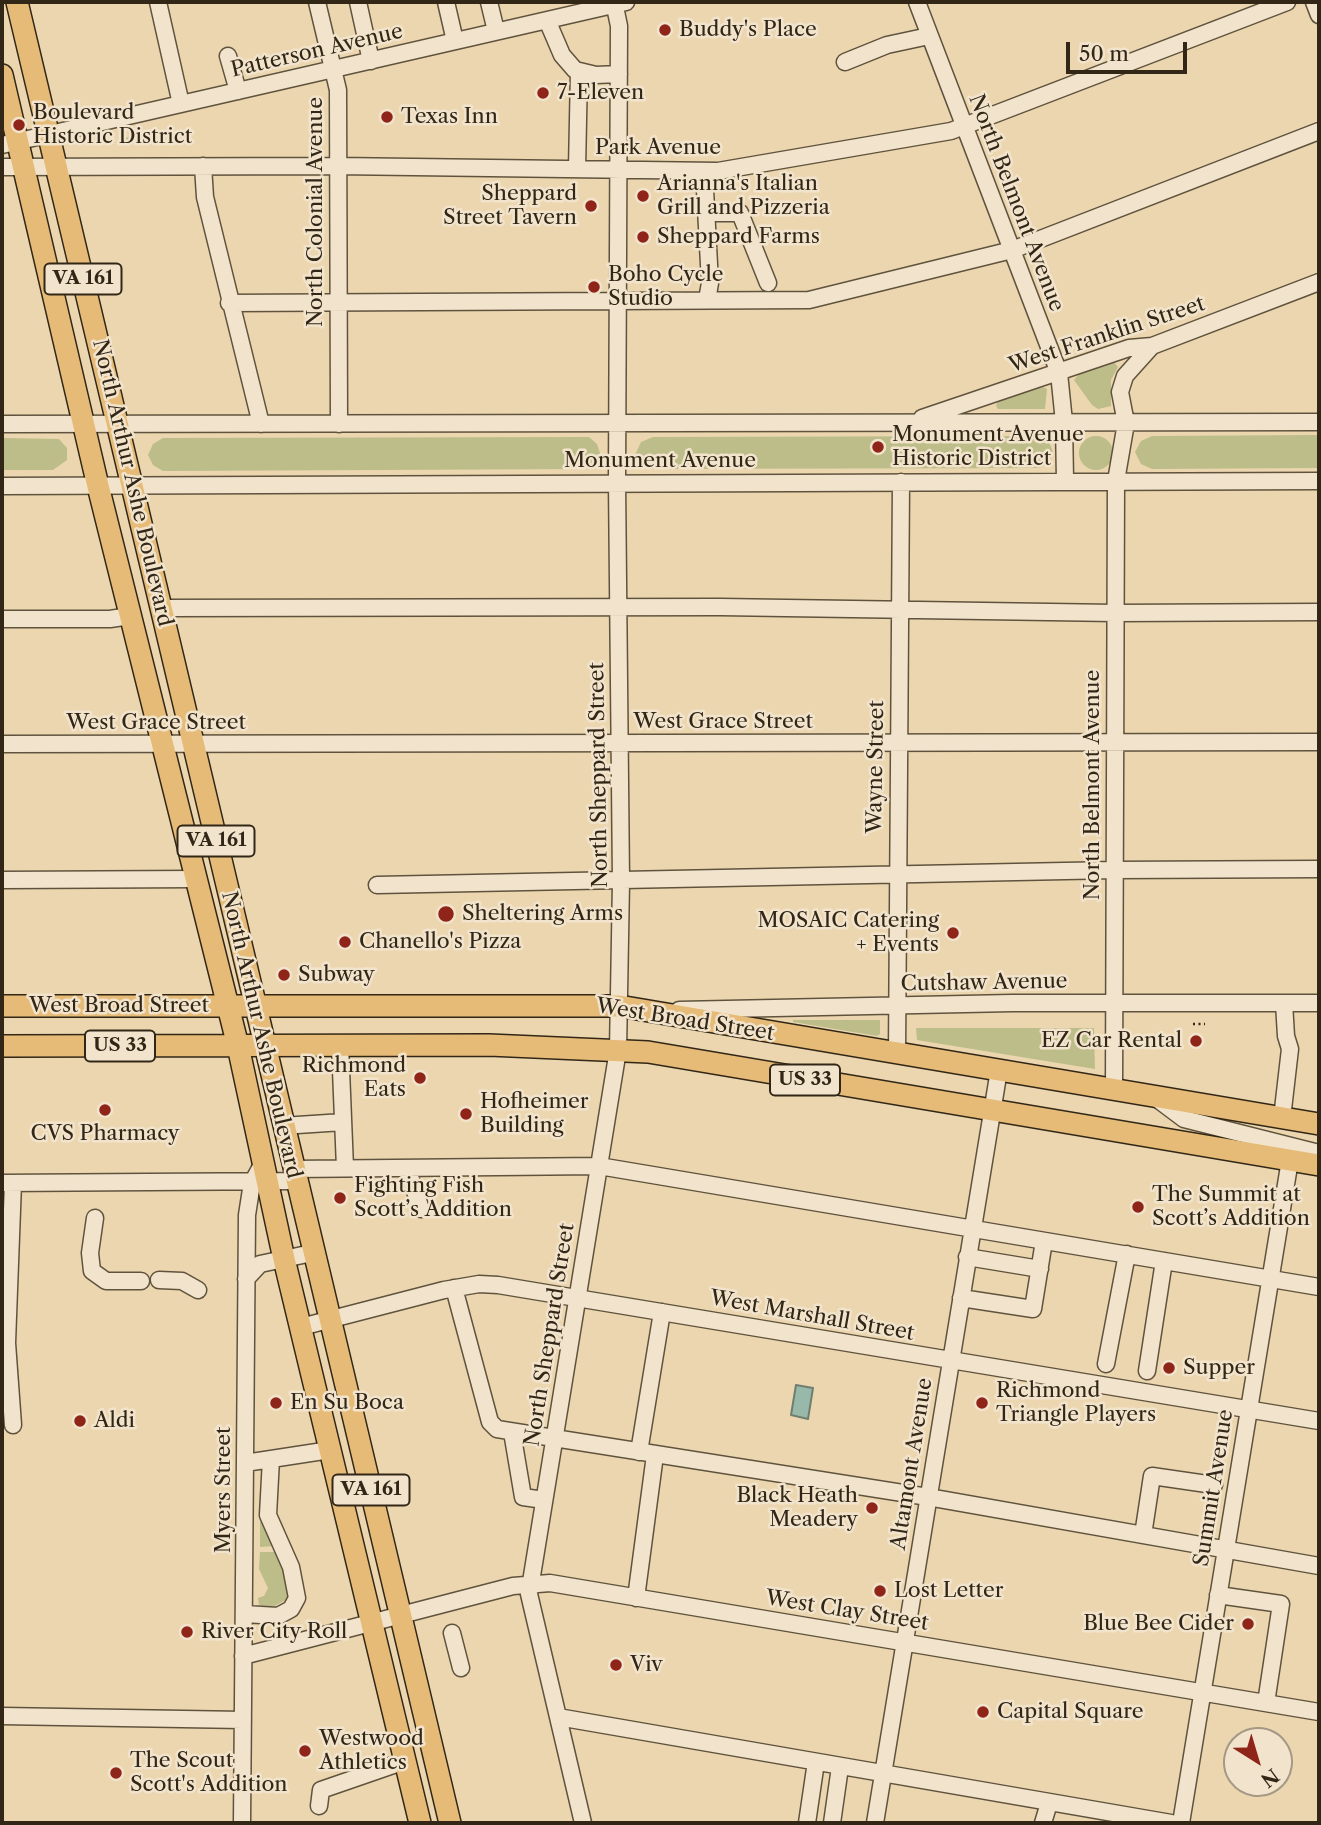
<!DOCTYPE html>
<meta charset="utf-8">
<style>
body{margin:0}
#map{position:relative;width:1321px;height:1825px;overflow:hidden;background:#ebd6b0;font-family:"Libre Caslon Text",serif}
canvas{display:block}
.frame{position:absolute;inset:0;border:4px solid #322717;pointer-events:none}
.north{position:absolute;left:1223px;top:1727px;width:70px;height:70px;box-sizing:border-box;background:#f2e4cc;border:2px solid #a59884;border-radius:50%;rotate:143deg;font-size:19px;font-weight:700;line-height:28px;text-align:center;color:#322717}
.north::after{content:'';display:block;margin:auto;width:24px;height:32px;background:#8f2418;clip-path:polygon(50% 0,100% 100%,50% 72%,0 100%)}
.scale{position:absolute;left:1066px;top:42px;width:121px;height:32px;box-sizing:border-box;border:4px solid #322717;border-top:0;padding-left:9px;font-size:21px;line-height:24px;white-space:nowrap;color:#322717;-webkit-text-stroke:5px #f2e4cc;paint-order:stroke}
</style>
<div id="map">
<canvas width="1321" height="1825"></canvas>
<div class="frame"></div>
<div class="north">N</div>
<div class="scale">50 m</div>
</div>
<script>
const g = document.querySelector('canvas').getContext('2d');
g.lineJoin = 'round';
function fill(path, color) {
  g.fillStyle = color;
  g.fill(path, 'evenodd');
}
function poly(rows) {
  const path = new Path2D();
  for (const r of rows) {
    if (r.length === 3) {
      path.moveTo(r[0] + r[2], r[1]);
      path.arc(r[0], r[1], r[2], 0, 2 * Math.PI);
      continue;
    }
    path.moveTo(r[0], r[1]);
    for (let i = 2; i < r.length; i += 2) path.lineTo(r[i], r[i + 1]);
  }
  return path;
}
function trace(path, color, width, dash) {
  g.strokeStyle = color;
  g.lineWidth = width;
  g.lineCap = dash ? 'butt' : 'round';
  g.setLineDash(dash || []);
  g.stroke(path);
}
function drawText(font, color, halo, rows, align = 'center') {
  g.font = font + ' "Libre Caslon Text",serif';
  g.lineWidth = 5;
  g.setLineDash([]);
  g.textBaseline = 'middle';
  g.strokeStyle = halo;
  g.fillStyle = color;
  for (const [text, x, y, turn = 0] of rows) {
    g.save();
    g.translate(x, y);
    g.rotate((+turn || 0) * Math.PI / 180);
    g.textAlign = isNaN(turn) ? turn : align;
    if (halo) g.strokeText(text, 0, 0);
    g.fillText(text, 0, 0);
    g.restore();
  }
}
fill(poly([
 [148,132,150,144,122,143,121,139],
 [1113,361,1118,367,1111,380,1111,406,1098,409,1092,405,1074,380,1079,374],
 [1043,387,1047,389,1045,409,998,409,996,406,998,400],
 [1319,435,1319,468,1152,469,1141,464,1135,452,1141,441,1152,436],
 [1096,453,17],
 [1040,436,1049,442,1053,452,1049,463,1040,468,652,469,641,464,636,453,641,442,653,437],
 [589,437,597,444,600,453,597,463,588,469,163,471,153,465,148,455,153,444,163,438],
 [2,438,59,439,67,448,67,460,53,470,2,470],
 [793,1020,880,1020,880,1034,877,1036,793,1022],
 [916,1028,1094,1028,1095,1069,917,1040],
 [266,1521,276,1546,260,1547,260,1522],
 [260,1552,278,1552,285,1565,289,1598,271,1608,259,1605,258,1598,264,1596,268,1588,259,1569]
]), '#bcbd88');
const water = poly([
 [796,1385,813,1388,808,1419,791,1415,796,1385]
]);
fill(water, '#98b9aa');
trace(water, '#6f7f6f', 2);
const minor = poly([
 [158,2,181,104],
 [317,2,338,90,339,424],
 [358,2,371,61],
 [446,2,455,41],
 [489,2,496,31],
 [917,2,1059,373,1064,422,1065,481],
 [1314,2,1319,15],
 [547,20,562,55,575,70,596,75,619,74],
 [228,56,238,91],
 [845,62,887,45,929,36],
 [2,145,626,2],
 [203,166,205,197,261,424],
 [2,167,337,166,718,171,951,131,1287,2],
 [577,169,579,71],
 [704,171,710,283,707,300],
 [706,213,740,213,768,283],
 [229,303,809,300,1012,250,1319,131],
 [922,418,1129,348,1152,346,1319,282],
 [2,424,1319,422],
 [2,486,1319,481],
 [162,608,720,607,1115,613,1319,612],
 [2,619,110,619,130,616],
 [2,744,1319,742],
 [2,880,197,879],
 [377,885,1114,870,1319,869],
 [679,1010,1012,1003,1319,1003],
 [340,1045,345,1168],
 [897,1054,901,482],
 [1114,1090,1116,481,1126,423,1120,392,1125,376,1152,346],
 [1156,1098,1184,1119,1319,1153],
 [1282,1118,1290,1049,1286,1036,1284,1003],
 [282,1126,343,1122],
 [407,1168,421,1209],
 [293,1169,599,1166,1319,1287],
 [2,1183,295,1181],
 [13,1183,7,1343,13,1425],
 [95,1218,90,1253,92,1271,106,1281,141,1281],
 [967,1257,1040,1269],
 [246,1279,260,1264,312,1253],
 [159,1280,182,1281,198,1290],
 [454,1288,490,1422,497,1429,928,1497,1319,1566],
 [961,1298,1033,1309,1044,1241],
 [301,1327,444,1290,479,1284,498,1285,1319,1421],
 [1106,1364,1127,1254],
 [1147,1371,1164,1261],
 [512,1432,523,1497,544,1500],
 [639,1452,662,1312],
 [245,1463,330,1450],
 [1143,1535,1152,1476,1214,1485],
 [1218,1595,1281,1604,1266,1703],
 [636,1598,655,1455],
 [244,1614,278,1616,291,1609,297,1598,291,1567,268,1515,271,1459],
 [452,1633,461,1668],
 [243,1656,513,1586,550,1583,1319,1712],
 [2,1716,243,1720],
 [558,1717,1171,1823],
 [319,1806,321,1790,405,1761],
 [242,1823,247,1215,252,1183,264,1161],
 [583,1823,529,1594,618,1050,621,882,617,482,619,26,614,2],
 [807,1823,816,1762],
 [832,1823,840,1767],
 [875,1823,999,1070],
 [1043,1823,1049,1803],
 [1181,1823,1290,1160]
]);
const major = poly([
 [17,2,450,1823],
 [2,75,98,486,238,1046,284,1259,420,1823],
 [2,1006,619,1006,1319,1124],
 [2,1046,489,1045,648,1052,1319,1165]
]);
trace(minor, '#60533d', 19);
trace(major, '#322717', 24);
trace(poly([
 [1193,1024,1205,1024]
]), '#322717', 2.5, [2, 3.5]);
trace(minor, '#f2e4cc', 16);
trace(major, '#e6bb78', 21);
for (const [x, y, r, color] of [
 [665,30,7,"#8f2418"],
 [543,93,7,"#8f2418"],
 [387,117,7,"#8f2418"],
 [19,125,7,"#8f2418"],
 [643,196,7,"#8f2418"],
 [591,206,7,"#8f2418"],
 [643,237,7,"#8f2418"],
 [594,287,7,"#8f2418"],
 [878,447,7,"#8f2418"],
 [446,914,9,"#8f2418"],
 [953,933,7,"#8f2418"],
 [345,942,7,"#8f2418"],
 [284,975,7,"#8f2418"],
 [1196,1041,7,"#8f2418"],
 [420,1078,7,"#8f2418"],
 [105,1110,7,"#8f2418"],
 [466,1114,7,"#8f2418"],
 [340,1198,7,"#8f2418"],
 [1138,1207,7,"#8f2418"],
 [1169,1368,7,"#8f2418"],
 [276,1403,7,"#8f2418"],
 [982,1403,7,"#8f2418"],
 [80,1421,7,"#8f2418"],
 [872,1508,7,"#8f2418"],
 [880,1591,7,"#8f2418"],
 [1248,1624,7,"#8f2418"],
 [187,1632,7,"#8f2418"],
 [616,1665,7,"#8f2418"],
 [983,1712,7,"#8f2418"],
 [305,1751,7,"#8f2418"],
 [116,1773,7,"#8f2418"]
]) {
  const dot = new Path2D();
  dot.arc(x, y, r, 0, 2 * Math.PI);
  g.fillStyle = color;
  g.fill(dot);
  trace(dot, '#f2e4cc', 2.5);
}
for (const [x, y, w] of [
 [83,279,77],
 [216,841,77],
 [120,1046,70],
 [805,1080,70],
 [371,1490,77]
]) {
  const box = new Path2D();
  box.roundRect(x - w / 2, y - 15.5, w, 31, 5);
  g.fillStyle = '#f2e4cc';
  g.fill(box);
  trace(box, '#322717', 2);
}
drawText('bold 19px', '#322717', null, [
 ["VA 161",83,279],
 ["VA 161",216,841],
 ["US 33",120,1046],
 ["US 33",805,1080],
 ["VA 161",371,1490]
]);
drawText('21px', '#322717', '#f2e4cc', [
 ["Buddy's Place",679,30],
 ["7-Eleven",557,93],
 ["Boulevard",33,113],
 ["Historic District",33,137],
 ["Texas Inn",401,117],
 ["Arianna's Italian",657,184],
 ["Grill and Pizzeria",657,208],
 ["Sheppard",577,194,"right"],
 ["Street Tavern",577,218,"right"],
 ["Sheppard Farms",657,237],
 ["Boho Cycle",608,275],
 ["Studio",608,299],
 ["Monument Avenue",892,435],
 ["Historic District",892,459],
 ["Sheltering Arms",462,914],
 ["MOSAIC Catering",939,921,"right"],
 ["+ Events",939,945,"right"],
 ["Chanello's Pizza",359,942],
 ["Subway",298,975],
 ["EZ Car Rental",1182,1041,"right"],
 ["Richmond",406,1066,"right"],
 ["Eats",406,1090,"right"],
 ["Hofheimer",480,1102],
 ["Building",480,1126],
 ["CVS Pharmacy",105,1134,"center"],
 ["Fighting Fish",354,1186],
 ["Scott’s Addition",354,1210],
 ["The Summit at",1152,1195],
 ["Scott’s Addition",1152,1219],
 ["Supper",1183,1368],
 ["Richmond",996,1391],
 ["Triangle Players",996,1415],
 ["En Su Boca",290,1403],
 ["Aldi",94,1421],
 ["Black Heath",858,1496,"right"],
 ["Meadery",858,1520,"right"],
 ["Lost Letter",894,1591],
 ["Blue Bee Cider",1234,1624,"right"],
 ["River City Roll",201,1632],
 ["Viv",630,1665],
 ["Capital Square",997,1712],
 ["Westwood",319,1739],
 ["Athletics",319,1763],
 ["The Scout",130,1761],
 ["Scott's Addition",130,1785]
], 'left');
drawText('21px', '#322717', '#f2e4cc', [
 ["Patterson Avenue",317,51,-13],
 ["Park Avenue",658,148],
 ["North Belmont Avenue",1016,203,69],
 ["North Colonial Avenue",316,212,-90],
 ["West Franklin Street",1107,335,-18],
 ["Monument Avenue",660,461],
 ["North Arthur Ashe Boulevard",132,483,77],
 ["West Grace Street",723,722],
 ["West Grace Street",156,723],
 ["Wayne Street",876,767,-89],
 ["North Sheppard Street",599,775,-91],
 ["North Belmont Avenue",1093,785,-90],
 ["Cutshaw Avenue",984,983,-1],
 ["West Broad Street",119,1006],
 ["West Broad Street",685,1020,9],
 ["North Arthur Ashe Boulevard",261,1035,77],
 ["West Marshall Street",812,1316,10],
 ["North Sheppard Street",550,1335,-81],
 ["Altamont Avenue",912,1464,-81],
 ["Summit Avenue",1214,1488,-81],
 ["Myers Street",224,1490,-90],
 ["West Clay Street",847,1611,9]
]);
</script>
